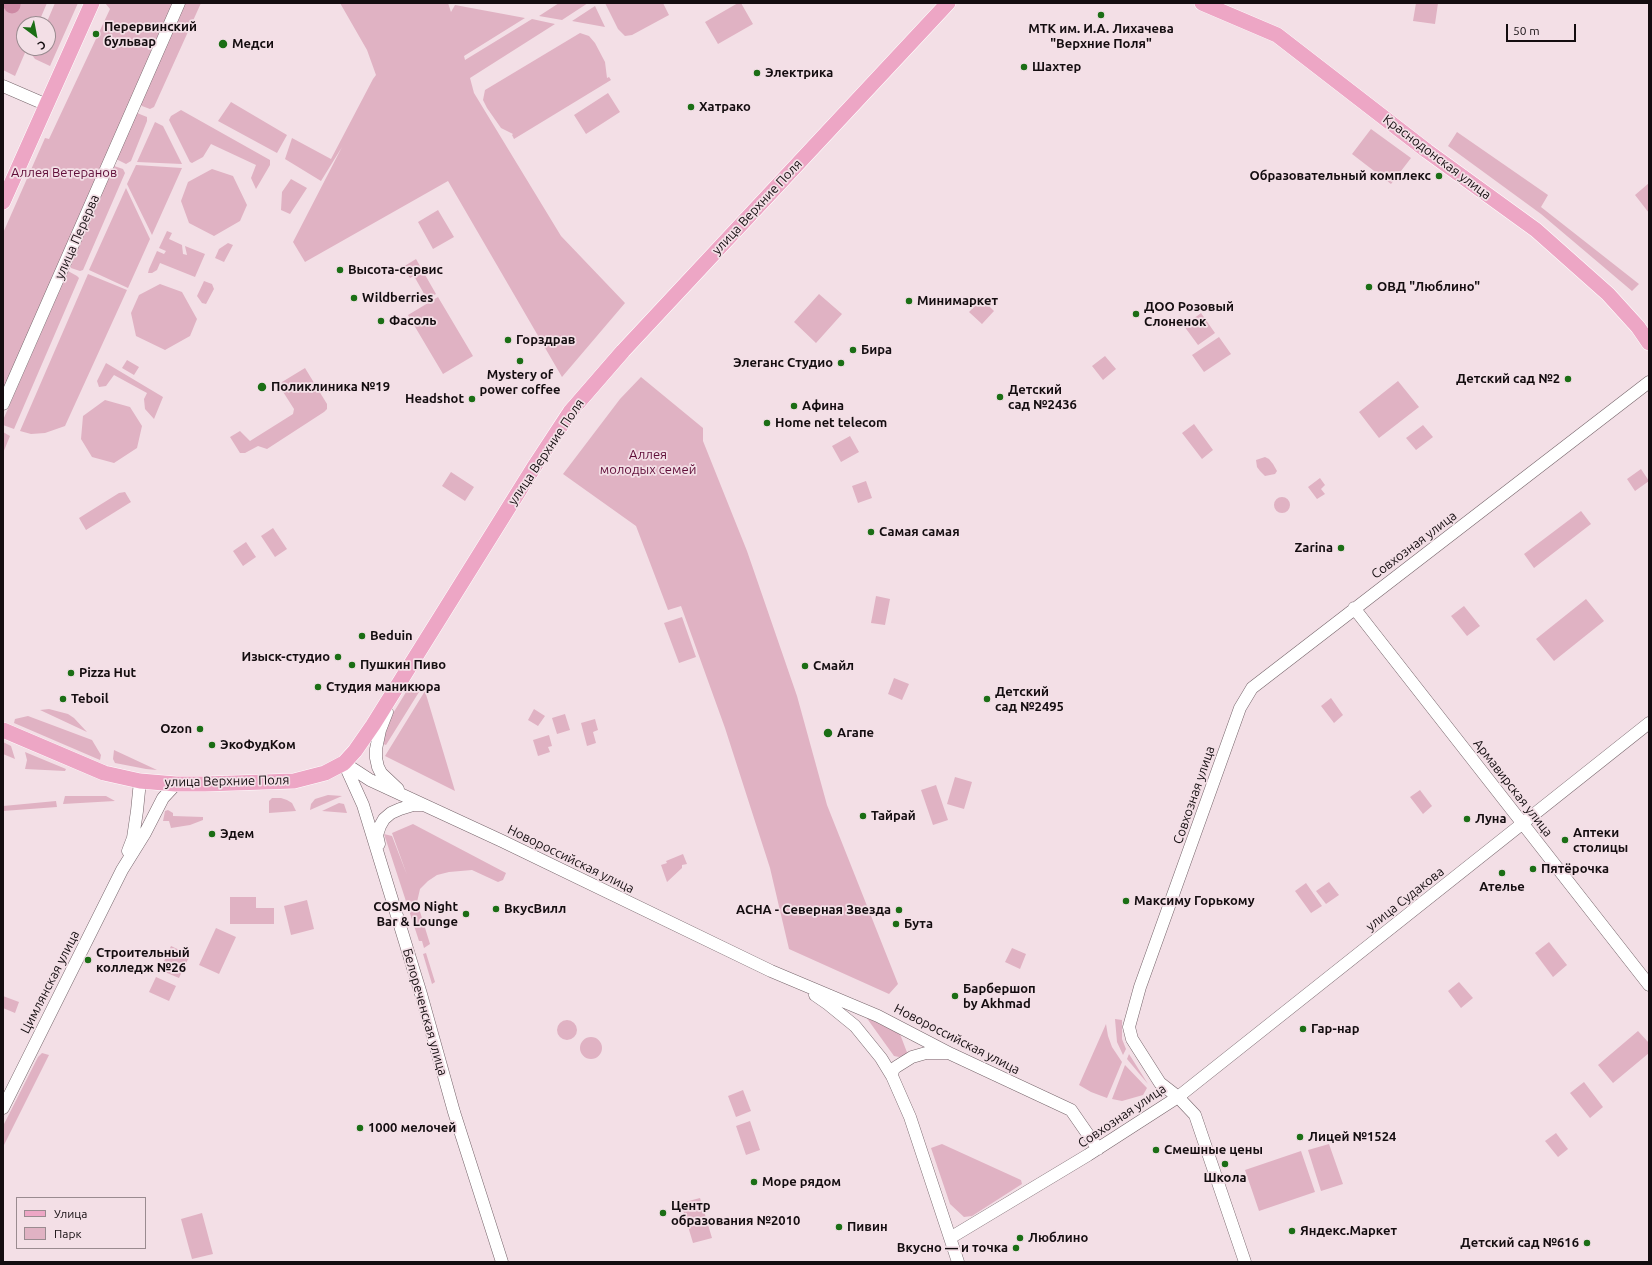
<!DOCTYPE html>
<meta charset="utf-8">
<style>
body{margin:0}
#map{position:relative;width:1652px;height:1265px;overflow:hidden;background:#f3dfe6;font-family:Ubuntu,sans-serif}
canvas{display:block}
.frame{position:absolute;inset:0;border:4px solid #140d10;pointer-events:none}
.legend{position:absolute;left:16px;top:1197px;width:130px;height:52px;box-sizing:border-box;background:#f3dfe6;border:1px solid #9a8b90;margin:0;padding:5px 7px;list-style:none;font-size:12px;color:#140d10}
.legend li{display:flex;align-items:center;gap:8px;height:20px}
.legend b{width:20px;border:1px solid #9a8b90}
.north{position:absolute;left:16px;top:16px;width:40px;height:40px;box-sizing:border-box;background:#f3dfe6;border:1px solid #9a8b90;border-radius:50%;rotate:148deg;font-size:11px;font-weight:700;line-height:16px;text-align:center;color:#140d10}
.north::after{content:'';display:block;margin:auto;width:14px;height:18px;background:#1b6e15;clip-path:polygon(50% 0,100% 100%,50% 72%,0 100%)}
.scale{position:absolute;left:1506px;top:24px;width:70px;height:18px;box-sizing:border-box;border:2px solid #140d10;border-top:0;padding-left:5px;font-size:12px;line-height:14px;white-space:nowrap;color:#140d10;-webkit-text-stroke:3px #f3dfe6;paint-order:stroke}
</style>
<div id="map">
<canvas width="1652" height="1265"></canvas>
<div class="frame"></div>
<ul class="legend">
<li><b style="height:5px;background:#eda6c5"></b>Улица</li>
<li><b style="height:11px;background:#e0b2c3"></b>Парк</li>
</ul>
<div class="north">С</div>
<div class="scale">50 m</div>
</div>
<script>
const g = document.querySelector('canvas').getContext('2d');
g.lineJoin = 'round';
function fill(path, color) {
  g.fillStyle = color;
  g.fill(path, 'evenodd');
}
function poly(rows) {
  const path = new Path2D();
  for (const r of rows) {
    if (r.length === 3) {
      path.moveTo(r[0] + r[2], r[1]);
      path.arc(r[0], r[1], r[2], 0, 2 * Math.PI);
      continue;
    }
    path.moveTo(r[0], r[1]);
    for (let i = 2; i < r.length; i += 2) path.lineTo(r[i], r[i + 1]);
  }
  return path;
}
function trace(path, color, width, dash) {
  g.strokeStyle = color;
  g.lineWidth = width;
  g.lineCap = dash ? 'butt' : 'round';
  g.setLineDash(dash || []);
  g.stroke(path);
}
function drawText(font, color, halo, rows, align = 'center') {
  g.font = font + ' Ubuntu,sans-serif';
  g.lineWidth = 3.5;
  g.setLineDash([]);
  g.textBaseline = 'middle';
  g.strokeStyle = halo;
  g.fillStyle = color;
  for (const [text, x, y, turn = 0] of rows) {
    g.save();
    g.translate(x, y);
    g.rotate((+turn || 0) * Math.PI / 180);
    g.textAlign = isNaN(turn) ? turn : align;
    if (halo) g.strokeText(text, 0, 0);
    g.fillText(text, 0, 0);
    g.restore();
  }
}
fill(poly([
 [3,3,47,3,38,24,24,24,24,48,27,48,15,76,3,70],
 [55,3,78,3,50,66,35,59,32,55,35,48,48,48,48,24,46,24],
 [105,3,174,3,3,391,3,233,45,138,49,139,110,9],
 [185,3,201,3,154,107,150,109,142,106,140,104],
 [340,3,448,3,451,12,455,5,525,18,464,56,465,60,532,19,555,24,470,78,474,93,561,236,625,303,562,377,448,181,305,262,293,242,342,147,321,181,285,159,292,138,331,159,373,79,376,75,367,50],
 [559,3,588,3,562,20,539,16],
 [605,3,663,3,669,15,632,35,625,36,618,29],
 [738,3,741,3,753,24,718,44,705,22],
 [1416,3,1438,3,1435,24,1413,21],
 [595,6,605,27,572,21],
 [580,33,589,36,595,43,605,62,607,78,609,77,611,80,514,139,512,135,513,134,501,128,487,108,483,100,485,90],
 [608,93,620,112,586,134,574,115],
 [231,102,287,135,277,153,218,121],
 [181,110,270,160,270,165,256,189,251,178,256,165,211,144,203,157,192,163,190,162,169,120,171,116],
 [137,113,147,117,147,121,131,161,126,164,116,159],
 [155,122,163,126,182,164,137,162],
 [1371,129,1411,158,1391,184,1352,154],
 [1457,132,1548,195,1541,207,1639,284,1632,291,1541,214,1448,146],
 [136,165,182,168,152,235,127,184],
 [114,166,123,169,125,173,83,270,80,271,71,268,70,266],
 [212,169,233,176,247,205,240,221,214,236,189,223,181,201,188,182],
 [291,179,307,188,290,214,281,210,282,192],
 [1649,183,1649,213,1635,195],
 [126,188,150,239,128,288,89,270],
 [438,210,454,237,433,249,418,222],
 [167,231,172,233,169,239,182,245,183,254,187,255,185,246,205,254,195,277,160,263,157,270,152,273,148,273,149,269,157,251,164,254,166,251,159,248],
 [228,243,233,245,224,262,215,258,219,249],
 [416,259,436,294,427,299,414,276,410,278,403,267],
 [68,271,77,276,79,278,14,429,3,425,3,420],
 [88,274,127,290,65,426,45,433,31,434,20,431],
 [204,281,212,284,214,289,206,304,202,303,197,296],
 [160,284,182,292,197,319,190,336,165,350,136,336,131,313,139,295],
 [819,294,842,314,816,343,794,322],
 [438,297,473,356,443,374,408,315],
 [982,299,994,311,982,324,969,312],
 [1201,313,1215,333,1198,345,1184,326],
 [1219,337,1231,354,1204,372,1192,355],
 [1105,356,1116,369,1103,380,1092,366],
 [127,360,139,367,134,375,122,368],
 [106,363,163,397,154,419,145,409,144,399,147,393,114,375,106,386,99,387,97,381],
 [305,368,327,404,327,409,324,412,267,449,258,446,245,453,240,453,230,437,240,431,250,441,293,414,294,409,280,387,282,382],
 [641,377,703,428,703,441,747,551,797,696,827,805,898,984,889,994,789,949,770,868,725,728,681,606,668,610,636,526,563,474,620,399],
 [1398,381,1419,407,1379,438,1359,412],
 [105,400,130,407,142,426,137,448,114,463,92,457,81,439,83,416],
 [1194,424,1213,450,1202,459,1182,433],
 [1423,425,1433,437,1416,450,1406,438],
 [3,432,10,436,3,453],
 [850,436,859,452,841,462,832,446],
 [1265,457,1269,459,1273,464,1277,471,1275,474,1265,476,1260,471,1257,467,1256,460],
 [1641,469,1649,481,1635,491,1627,479],
 [451,472,474,487,465,501,442,486],
 [1320,478,1325,485,1321,489,1325,494,1317,499,1308,487],
 [866,481,872,498,858,503,852,486],
 [125,492,131,502,86,530,79,518,119,493],
 [1282,505,8],
 [1581,511,1591,524,1534,568,1524,554],
 [273,528,287,549,275,557,261,536],
 [246,542,256,557,243,566,233,551],
 [876,596,890,599,885,625,871,623],
 [1586,599,1604,621,1554,661,1536,639],
 [1464,606,1480,626,1467,636,1451,616],
 [682,617,696,657,679,663,664,623],
 [894,678,909,684,902,700,888,694],
 [411,684,419,689,419,692,386,745,381,743,392,715],
 [425,691,455,791,385,756],
 [1331,698,1343,715,1334,723,1321,706],
 [49,709,68,714,74,718,87,732,40,710],
 [534,709,545,716,538,726,528,720],
 [565,714,570,730,557,734,552,718],
 [28,716,92,740,101,755,100,760,14,723,15,719],
 [595,719,598,730,593,732,596,743,587,746,581,723],
 [549,735,552,746,548,747,550,752,538,756,533,740],
 [3,742,11,746,15,759,3,754],
 [114,750,157,770,146,769,115,763,113,759],
 [25,752,66,769,65,771,25,769,27,760],
 [955,777,972,782,964,809,947,804],
 [936,785,948,820,933,825,921,790],
 [1420,790,1432,806,1423,814,1410,797],
 [328,795,342,796,310,810,311,804,315,799],
 [65,796,106,796,115,801,63,804],
 [272,798,281,798,287,800,292,803,296,811,269,813,269,801],
 [56,801,57,807,3,811,3,806],
 [339,803,344,804,347,813,322,811],
 [168,810,173,813,173,816,203,817,203,820,190,825,171,828,169,821,163,821,165,811],
 [413,824,506,873,503,880,498,882,472,870,449,872,437,875,428,881,420,889,417,902,430,944,424,948,422,941,419,941,384,834,392,836,407,875,392,833],
 [683,854,687,864,682,865,682,868,667,882,661,865,667,863,666,861],
 [1329,882,1339,895,1326,904,1316,891],
 [1306,883,1322,906,1311,913,1295,891],
 [230,897,256,897,256,908,274,908,274,924,230,924],
 [307,900,314,929,291,935,284,906],
 [216,928,236,937,219,974,199,965],
 [1549,942,1567,965,1553,977,1535,953],
 [171,946,190,955,179,978,160,970],
 [1012,948,1026,954,1020,969,1005,962],
 [426,953,435,982,432,984,423,954],
 [156,977,176,986,169,1001,149,992],
 [1459,982,1473,998,1461,1008,1448,991],
 [3,996,19,1002,15,1013,3,1008],
 [866,1017,900,1034,908,1055,899,1057,894,1056],
 [1115,1019,1122,1020,1122,1039,1126,1049,1123,1055,1117,1042],
 [567,1030,10],
 [1106,1024,1108,1036,1112,1047,1122,1062,1107,1098,1091,1092,1079,1085],
 [1638,1031,1649,1043,1649,1053,1613,1083,1598,1065],
 [591,1048,11],
 [42,1053,49,1055,3,1147,3,1126,38,1057],
 [1129,1054,1148,1084,1127,1059],
 [1125,1065,1147,1088,1143,1095,1122,1101,1112,1099],
 [1584,1082,1603,1107,1590,1118,1570,1093],
 [743,1090,751,1111,736,1117,728,1096],
 [750,1121,760,1150,746,1155,736,1126],
 [1556,1133,1568,1149,1558,1157,1545,1141],
 [942,1144,1021,1180,1022,1184,972,1216,964,1217,950,1204,931,1148],
 [1329,1144,1343,1184,1321,1191,1308,1150],
 [1301,1151,1315,1192,1259,1211,1245,1170],
 [700,1198,712,1238,693,1243,681,1203],
 [202,1213,213,1254,192,1259,181,1219]
]), '#e0b2c3');
trace(poly([
 [12,5,12,3]
]), '#cd89a4', 17);
const minor = poly([
 [3,86,47,105],
 [3,404,179,3],
 [1354,608,1649,985],
 [387,712,380,730,376,749,376,758,378,767,381,773,398,789],
 [344,763,370,780,502,841,771,971,878,1016,951,1054,1071,1110,1098,1149],
 [344,763,363,805,421,994,454,1112,502,1262],
 [379,844,377,835,380,826,384,819,391,813,400,809,413,805,423,805],
 [128,851,133,838,137,811,140,781],
 [815,995,828,1004,855,1026,881,1058,892,1076,910,1117,958,1262],
 [892,1076,893,1070,896,1067,912,1057,926,1053,948,1053],
 [3,1108,122,870,145,833,163,798,176,784],
 [950,1238,1088,1155,1178,1097,1649,723],
 [1245,1262,1195,1115,1178,1097,1160,1083,1132,1039,1129,1027,1140,987,1240,708,1252,688,1649,382]
]);
const major = poly([
 [1202,3,1277,35,1427,151,1536,230,1608,294,1638,327,1649,343],
 [3,202,92,3],
 [3,730,104,773,140,781,176,784,205,784,294,781,325,773,344,763,355,751,373,725,534,467,570,412,623,351,948,3]
]);
trace(minor, '#76656b', 13);
trace(major, '#fff', 16);
trace(minor, '#fff', 12);
trace(major, '#eda6c5', 15);
for (const [x, y, r, color] of [
 [1101,15,4,"#1b6e15"],
 [96,34,4,"#1b6e15"],
 [223,44,5,"#1b6e15"],
 [1024,67,4,"#1b6e15"],
 [757,73,4,"#1b6e15"],
 [691,107,4,"#1b6e15"],
 [1439,176,4,"#1b6e15"],
 [340,270,4,"#1b6e15"],
 [1369,287,4,"#1b6e15"],
 [354,298,4,"#1b6e15"],
 [909,301,4,"#1b6e15"],
 [1136,314,4,"#1b6e15"],
 [381,321,4,"#1b6e15"],
 [508,340,4,"#1b6e15"],
 [853,350,4,"#1b6e15"],
 [520,361,4,"#1b6e15"],
 [841,363,4,"#1b6e15"],
 [1568,379,4,"#1b6e15"],
 [262,387,5,"#1b6e15"],
 [1000,397,4,"#1b6e15"],
 [472,399,4,"#1b6e15"],
 [794,406,4,"#1b6e15"],
 [767,423,4,"#1b6e15"],
 [871,532,4,"#1b6e15"],
 [1341,548,4,"#1b6e15"],
 [362,636,4,"#1b6e15"],
 [338,657,4,"#1b6e15"],
 [352,665,4,"#1b6e15"],
 [805,666,4,"#1b6e15"],
 [71,673,4,"#1b6e15"],
 [318,687,4,"#1b6e15"],
 [63,699,4,"#1b6e15"],
 [987,699,4,"#1b6e15"],
 [200,729,4,"#1b6e15"],
 [828,733,5,"#1b6e15"],
 [212,745,4,"#1b6e15"],
 [863,816,4,"#1b6e15"],
 [1467,819,4,"#1b6e15"],
 [212,834,4,"#1b6e15"],
 [1565,840,4,"#1b6e15"],
 [1533,869,4,"#1b6e15"],
 [1502,873,4,"#1b6e15"],
 [1126,901,4,"#1b6e15"],
 [496,909,4,"#1b6e15"],
 [899,910,4,"#1b6e15"],
 [466,914,4,"#1b6e15"],
 [896,924,4,"#1b6e15"],
 [88,960,4,"#1b6e15"],
 [955,996,4,"#1b6e15"],
 [1303,1029,4,"#1b6e15"],
 [360,1128,4,"#1b6e15"],
 [1300,1137,4,"#1b6e15"],
 [1156,1150,4,"#1b6e15"],
 [1225,1164,4,"#1b6e15"],
 [754,1182,4,"#1b6e15"],
 [663,1213,4,"#1b6e15"],
 [839,1227,4,"#1b6e15"],
 [1292,1231,4,"#1b6e15"],
 [1020,1238,4,"#1b6e15"],
 [1587,1243,4,"#1b6e15"],
 [1016,1248,4,"#1b6e15"]
]) {
  const dot = new Path2D();
  dot.arc(x, y, r, 0, 2 * Math.PI);
  g.fillStyle = color;
  g.fill(dot);
  trace(dot, '#f3dfe6', 1.5);
}
drawText('bold 13px', '#140d10', '#f3dfe6', [
 ["Перервинский",104,27],
 ["бульвар",104,42],
 ["МТК им. И.А. Лихачева",1101,29,"center"],
 ["\"Верхние Поля\"",1101,44,"center"],
 ["Медси",232,44],
 ["Шахтер",1032,67],
 ["Электрика",765,73],
 ["Хатрако",699,107],
 ["Образовательный комплекс",1431,176,"right"],
 ["Высота-сервис",348,270],
 ["ОВД \"Люблино\"",1377,287],
 ["Wildberries",362,298],
 ["Минимаркет",917,301],
 ["ДОО Розовый",1144,307],
 ["Слоненок",1144,322],
 ["Фасоль",389,321],
 ["Горздрав",516,340],
 ["Бира",861,350],
 ["Элеганс Студио",833,363,"right"],
 ["Mystery of",520,375,"center"],
 ["power coffee",520,390,"center"],
 ["Детский сад №2",1560,379,"right"],
 ["Поликлиника №19",271,387],
 ["Детский",1008,390],
 ["сад №2436",1008,405],
 ["Headshot",464,399,"right"],
 ["Афина",802,406],
 ["Home net telecom",775,423],
 ["Самая самая",879,532],
 ["Zarina",1333,548,"right"],
 ["Beduin",370,636],
 ["Изыск-студио",330,657,"right"],
 ["Пушкин Пиво",360,665],
 ["Смайл",813,666],
 ["Pizza Hut",79,673],
 ["Студия маникюра",326,687],
 ["Детский",995,692],
 ["сад №2495",995,707],
 ["Teboil",71,699],
 ["Ozon",192,729,"right"],
 ["Агапе",837,733],
 ["ЭкоФудКом",220,745],
 ["Тайрай",871,816],
 ["Луна",1475,819],
 ["Аптеки",1573,833],
 ["столицы",1573,848],
 ["Эдем",220,834],
 ["Пятёрочка",1541,869],
 ["Ателье",1502,887,"center"],
 ["Максиму Горькому",1134,901],
 ["COSMO Night",458,907,"right"],
 ["Bar & Lounge",458,922,"right"],
 ["ВкусВилл",504,909],
 ["АСНА - Северная Звезда",891,910,"right"],
 ["Бута",904,924],
 ["Строительный",96,953],
 ["колледж №26",96,968],
 ["Барбершоп",963,989],
 ["by Akhmad",963,1004],
 ["Гар-нар",1311,1029],
 ["1000 мелочей",368,1128],
 ["Лицей №1524",1308,1137],
 ["Смешные цены",1164,1150],
 ["Школа",1225,1178,"center"],
 ["Море рядом",762,1182],
 ["Центр",671,1206],
 ["образования №2010",671,1221],
 ["Пивин",847,1227],
 ["Яндекс.Маркет",1300,1231],
 ["Люблино",1028,1238],
 ["Детский сад №616",1579,1243,"right"],
 ["Вкусно — и точка",1008,1248,"right"]
], 'left');
drawText('13px', '#140d10', '#f3dfe6', [
 ["Краснодонская улица",1437,157,37],
 ["улица Верхние Поля",757,207,-47],
 ["улица Перерва",77,237,-66],
 ["улица Верхние Поля",546,452,-56],
 ["Совхозная улица",1414,545,-37],
 ["улица Верхние Поля",227,781,-1],
 ["Армавирская улица",1513,788,52],
 ["Совхозная улица",1194,795,-71],
 ["Новороссийская улица",571,859,26],
 ["улица Судакова",1405,899,-38],
 ["Цимлянская улица",50,982,-63],
 ["Белореченская улица",425,1012,74],
 ["Новороссийская улица",957,1039,27],
 ["Совхозная улица",1122,1116,-34]
]);
drawText('13px', '#5f0d38', '#f3dfe6', [
 ["Аллея Ветеранов",64,173],
 ["Аллея",648,455],
 ["молодых семей",648,470]
]);
</script>
